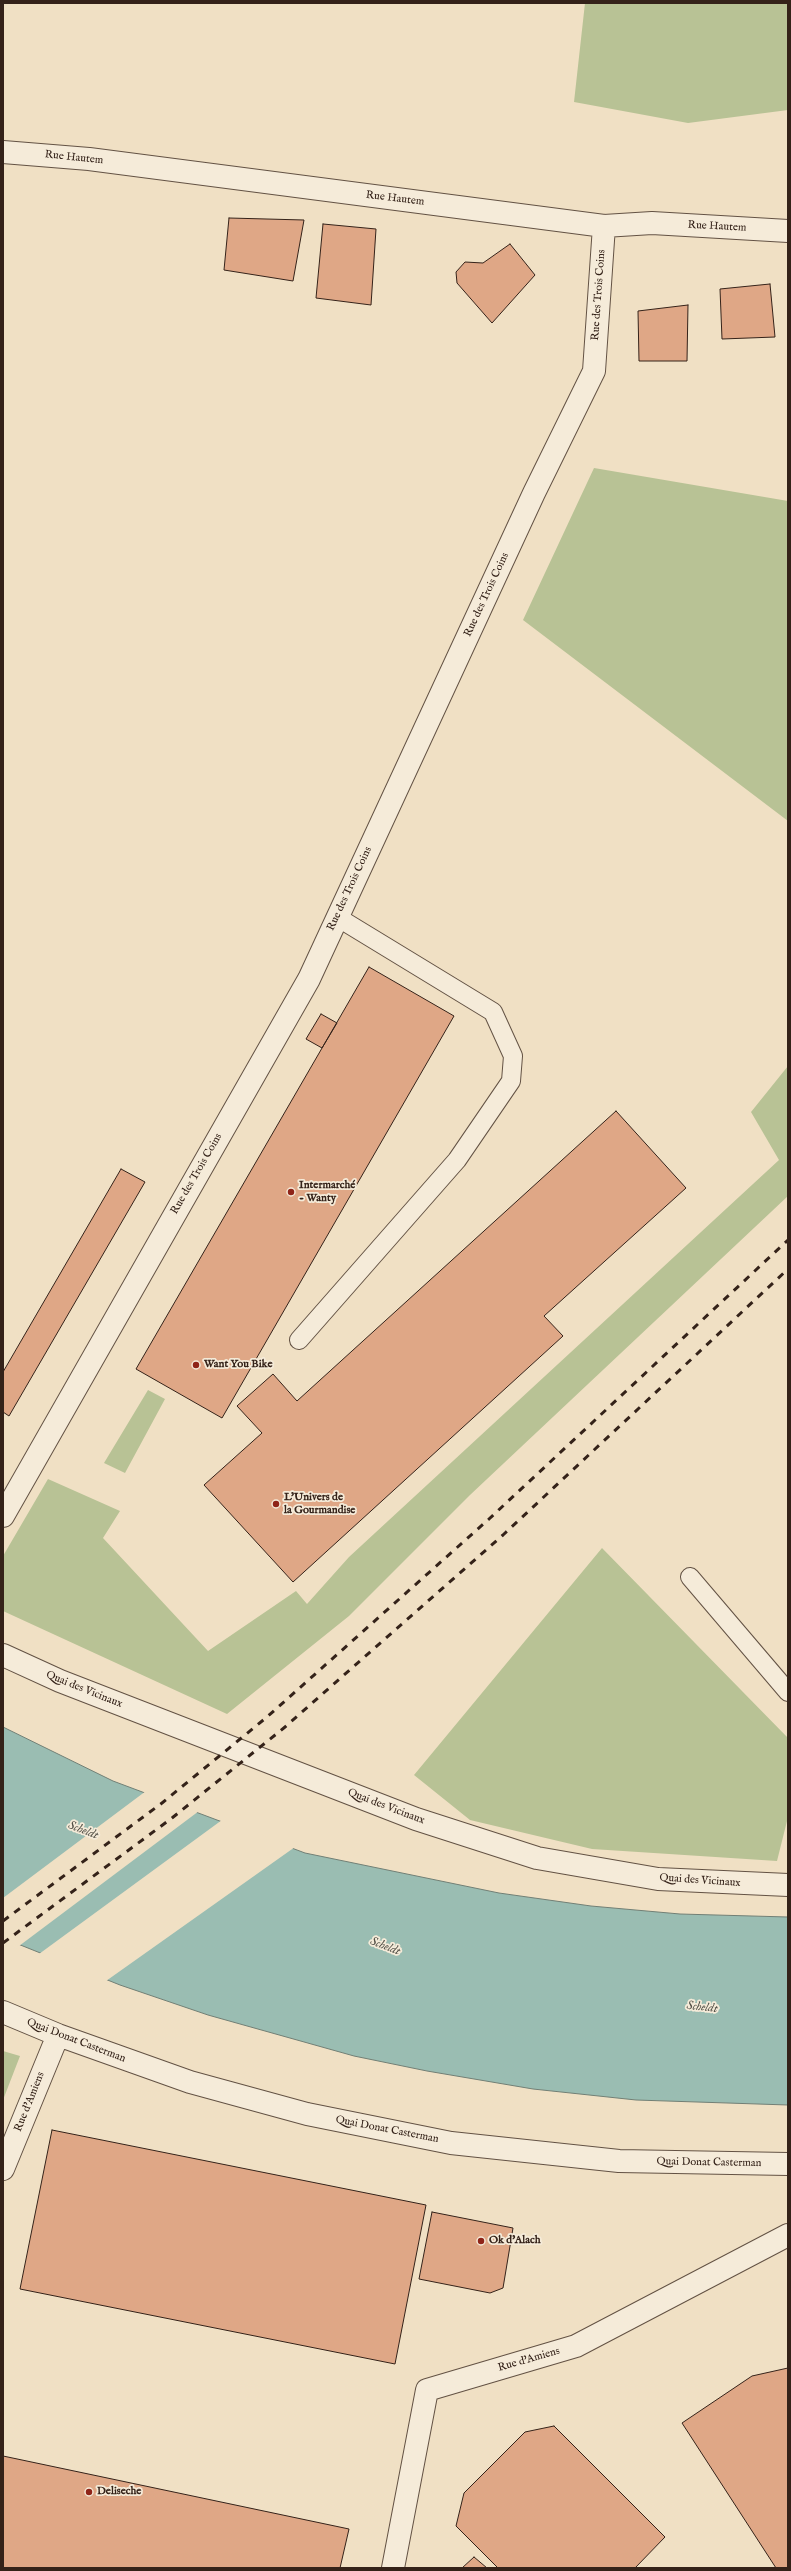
<!DOCTYPE html>
<meta charset="utf-8">
<style>
body{margin:0}
#map{position:relative;width:791px;height:2571px;overflow:hidden;background:#f0e0c4;font-family:"IM FELL English",serif}
canvas{display:block}
.frame{position:absolute;inset:0;border:4px solid #342219;pointer-events:none}
</style>
<div id="map">
<canvas width="791" height="2571"></canvas>
<div class="frame"></div>
</div>
<script>
const g = document.querySelector('canvas').getContext('2d');
g.lineJoin = 'round';
function fill(path, color) {
  g.fillStyle = color;
  g.fill(path, 'evenodd');
}
function poly(rows) {
  const path = new Path2D();
  for (const r of rows) {
    path.moveTo(r[0], r[1]);
    for (let i = 2; i < r.length; i += 2) path.lineTo(r[i], r[i + 1]);
  }
  return path;
}
function trace(path, color, width, dash) {
  g.strokeStyle = color;
  g.lineWidth = width;
  g.lineCap = dash ? 'butt' : 'round';
  g.setLineDash(dash || []);
  g.stroke(path);
}
function drawText(font, color, halo, rows, align = 'center') {
  g.font = font + ' "IM FELL English",serif';
  g.lineWidth = 3.5;
  g.setLineDash([]);
  g.textBaseline = 'middle';
  g.strokeStyle = halo;
  g.fillStyle = color;
  for (const [text, x, y, turn = 0] of rows) {
    g.save();
    g.translate(x, y);
    g.rotate((+turn || 0) * Math.PI / 180);
    g.textAlign = isNaN(turn) ? turn : align;
    if (halo) g.strokeText(text, 0, 0);
    g.fillText(text, 0, 0);
    g.restore();
  }
}
fill(poly([
 [585,3,788,3,788,110,688,123,574,102],
 [594,468,788,501,788,821,523,620],
 [788,1066,788,1196,470,1495,349,1616,227,1714,3,1611,3,1556,48,1479,120,1511,103,1538,208,1651,296,1591,307,1604,349,1557,779,1160,751,1112],
 [148,1390,165,1399,125,1473,104,1463],
 [602,1548,788,1738,788,1817,777,1861,592,1849,470,1820,414,1775],
 [3,2051,20,2056,3,2100]
]), '#b8c295');
const water = poly([
 [3,1727,113,1781,305,1853,499,1893,591,1906,680,1914,788,1917,788,2105,636,2100,533,2089,427,2071,354,2056,208,2015,120,1985,3,1938,3,1727]
]);
fill(water, '#9abdb2');
trace(water, '#717f75', 1);
fill(poly([
 [146,1791,199,1811,19,1946,3,1940,3,1898],
 [222,1820,295,1847,106,1981,39,1954]
]), '#f0e0c4');
const building = poly([
 [229,218,304,220,293,281,224,270,229,218],
 [323,224,376,229,371,305,316,298,323,224],
 [510,244,535,275,492,323,457,283,456,272,465,262,483,263,510,244],
 [770,284,775,337,722,339,720,289,770,284],
 [688,305,687,361,639,361,638,311,688,305],
 [369,967,454,1016,222,1418,136,1369,369,967],
 [321,1014,337,1023,322,1048,306,1039,321,1014],
 [616,1111,686,1188,544,1316,563,1336,293,1582,204,1485,262,1433,237,1406,273,1374,297,1401,616,1111],
 [121,1169,145,1182,9,1416,3,1412,3,1372,121,1169],
 [52,2130,426,2205,395,2364,20,2289,52,2130],
 [432,2212,513,2228,503,2288,490,2293,419,2279,432,2212],
 [788,2368,788,2568,776,2568,682,2423,752,2376,788,2368],
 [554,2426,665,2537,635,2568,498,2568,456,2526,464,2493,525,2432,554,2426],
 [3,2456,349,2529,340,2568,3,2568,3,2456],
 [474,2557,487,2568,462,2568,474,2557]
]);
fill(building, '#dfa786');
trace(building, '#342219', 1);
const service = poly([
 [299,1340,457,1160,511,1081,513,1056,493,1012,337,917],
 [690,1577,788,1692]
]);
const minor = poly([
 [3,152,89,159,604,226,652,223,788,231],
 [3,1516,309,979,534,493,594,371,604,226],
 [3,1655,60,1681,416,1819,537,1858,658,1879,788,1885],
 [3,2012,58,2035,190,2082,307,2114,451,2143,619,2161,788,2164],
 [3,2169,58,2035],
 [393,2568,427,2390,576,2346,788,2235]
]);
trace(service, '#635244', 20);
trace(minor, '#635244', 24);
trace(service, '#f5ebd9', 18);
trace(minor, '#f5ebd9', 22);
trace(poly([
 [3,1921,162,1803,267,1717,489,1519,788,1240],
 [3,1943,172,1818,285,1727,503,1535,788,1269]
]), '#342219', 3, [7, 7]);
for (const [x, y, r, color] of [
 [291,1192,4,"#8f2418"],
 [196,1365,4,"#8f2418"],
 [276,1504,4,"#8f2418"],
 [481,2241,4,"#8f2418"],
 [89,2492,4,"#8f2418"]
]) {
  const dot = new Path2D();
  dot.arc(x, y, r, 0, 2 * Math.PI);
  g.fillStyle = color;
  g.fill(dot);
  trace(dot, '#f5ebd9', 1.5);
}
drawText('11px', '#342219', '#f5ebd9', [
 ["Rue Hautem",74,158,6],
 ["Rue Hautem",395,199,7],
 ["Rue Hautem",717,227,3],
 ["Rue des Trois Coins",599,295,-86],
 ["Rue des Trois Coins",487,595,-65],
 ["Rue des Trois Coins",350,889,-65],
 ["Rue des Trois Coins",197,1174,-60],
 ["Quai des Vicinaux",84,1690,22],
 ["Quai des Vicinaux",386,1807,21],
 ["Quai des Vicinaux",700,1881,4],
 ["Quai Donat Casterman",76,2041,21],
 ["Rue d'Amiens",30,2102,-68],
 ["Quai Donat Casterman",387,2130,11],
 ["Quai Donat Casterman",709,2163,1],
 ["Rue d'Amiens",529,2360,-16]
]);
drawText('bold 11px', '#342219', '#f5ebd9', [
 ["Intermarché",299,1186],
 ["- Wanty",299,1199],
 ["Want You Bike",204,1365],
 ["L'Univers de",284,1498],
 ["la Gourmandise",284,1511],
 ["Ok d'Alach",489,2241],
 ["Deliseche",97,2492]
], 'left');
drawText('italic 12px', '#535047', '#f5ebd9', [
 ["Scheldt",83,1831,21],
 ["Scheldt",385,1947,21],
 ["Scheldt",702,2008,6]
]);
</script>
